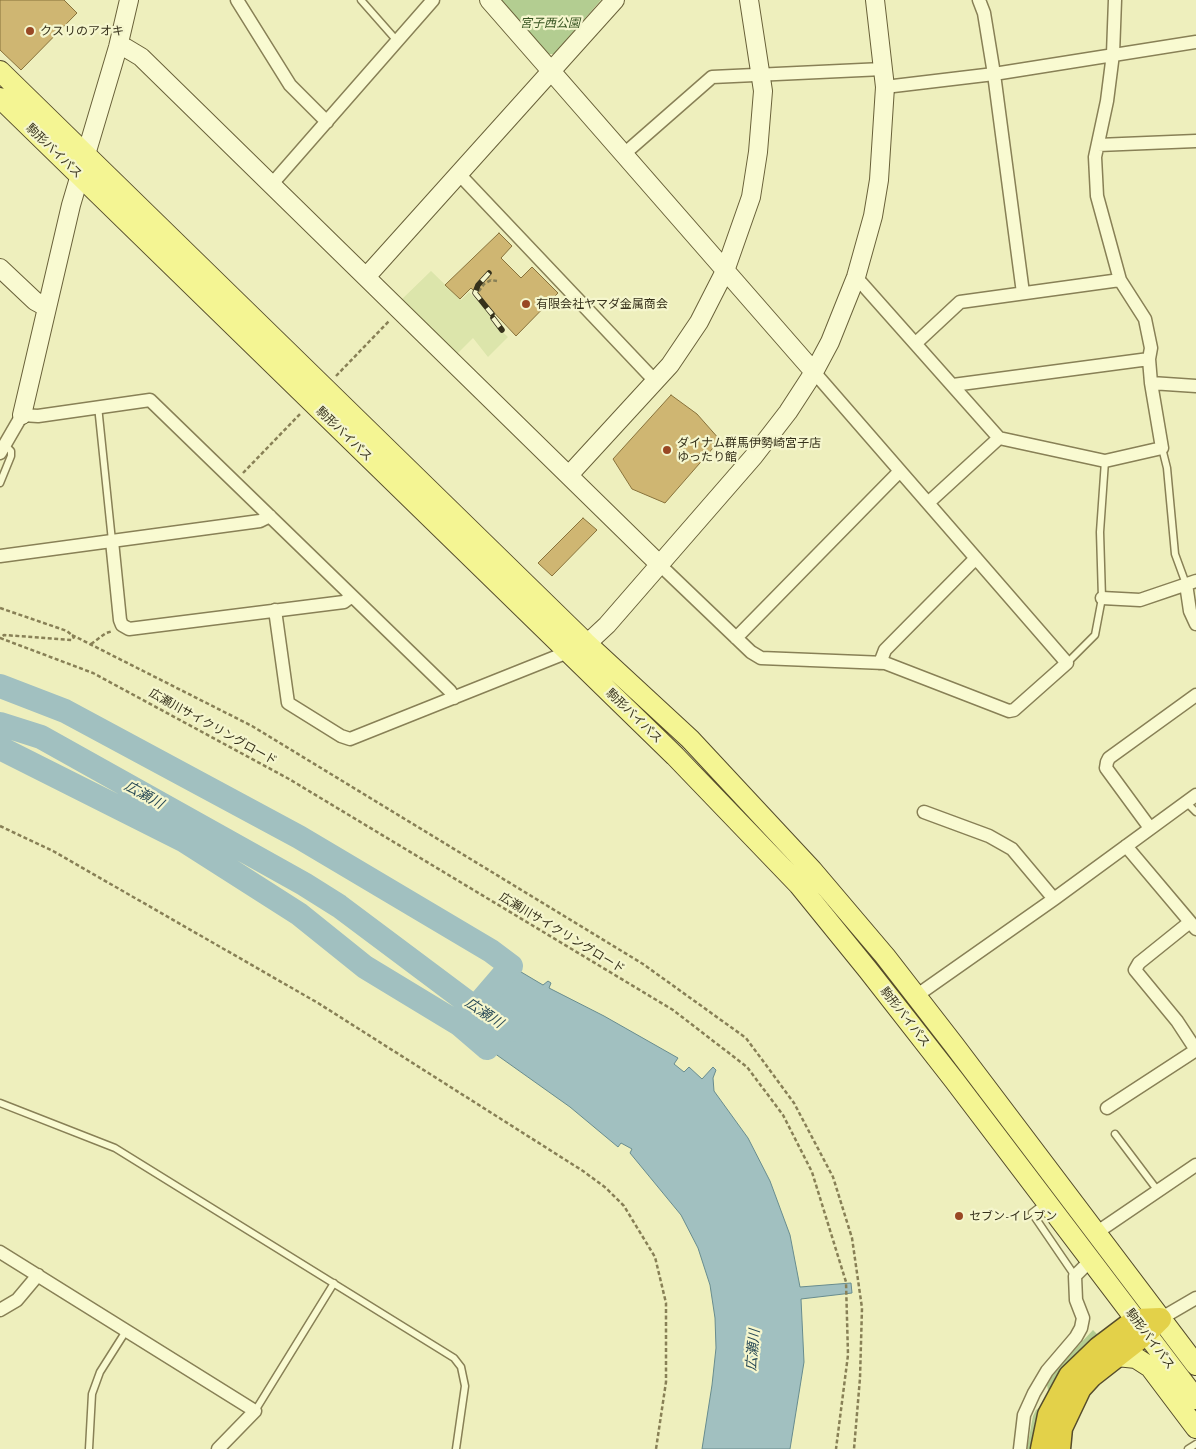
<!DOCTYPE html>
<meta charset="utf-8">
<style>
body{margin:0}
canvas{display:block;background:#eeefbd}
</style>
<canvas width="1196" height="1449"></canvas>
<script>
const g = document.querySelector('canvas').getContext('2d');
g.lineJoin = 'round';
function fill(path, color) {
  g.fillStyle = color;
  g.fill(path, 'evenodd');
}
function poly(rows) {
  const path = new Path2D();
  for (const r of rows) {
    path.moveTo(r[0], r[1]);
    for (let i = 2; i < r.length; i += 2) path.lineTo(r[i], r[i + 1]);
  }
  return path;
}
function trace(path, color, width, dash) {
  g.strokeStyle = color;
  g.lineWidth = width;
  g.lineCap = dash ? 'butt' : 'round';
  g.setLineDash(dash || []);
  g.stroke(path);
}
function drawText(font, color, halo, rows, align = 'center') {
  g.font = font + ' "Crimson Pro","Noto Sans JP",serif';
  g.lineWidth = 4.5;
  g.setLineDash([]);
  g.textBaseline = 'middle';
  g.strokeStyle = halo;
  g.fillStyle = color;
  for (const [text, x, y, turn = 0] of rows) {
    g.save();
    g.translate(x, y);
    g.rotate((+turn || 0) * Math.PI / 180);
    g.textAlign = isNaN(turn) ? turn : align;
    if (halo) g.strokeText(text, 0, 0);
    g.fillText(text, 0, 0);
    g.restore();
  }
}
fill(poly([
 [431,271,461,300,469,292,489,312,492,322,508,337,488,357,473,338,456,355,400,301]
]), '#dce5ab');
fill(poly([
 [500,0,601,0,554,54,547,54],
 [1093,1330,1100,1337,1048,1390,1047,1385,1058,1367],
 [1042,1406,1034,1449,1027,1449,1033,1416,1036,1410]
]), '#b3cd91');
const water = poly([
 [511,966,543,985,548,981,551,983,549,988,604,1016,678,1058,674,1064,684,1072,689,1067,702,1079,713,1067,716,1070,713,1078,714,1091,748,1138,770,1181,790,1235,800,1287,851,1283,852,1293,801,1299,804,1362,790,1449,702,1449,712,1385,716,1348,715,1318,710,1285,698,1248,681,1215,630,1153,632,1149,621,1143,618,1147,570,1107,487,1048,481,1001,511,966]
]);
fill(water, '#a1c0c0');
trace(water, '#688c8e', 1);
trace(poly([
 [0,686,65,711,299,837,491,951,511,966,481,1001,487,1048],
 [0,724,41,737,304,884,339,906,490,1019,511,1030],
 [0,748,183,840,299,914,365,967,459,1024,487,1048]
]), '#a1c0c0', 24);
const building = poly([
 [0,0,64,0,77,13,21,70,0,50,0,0],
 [499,233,512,246,501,258,521,278,532,267,558,293,516,336,471,288,460,299,445,285,499,233],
 [671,395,697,414,720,440,665,503,632,489,613,459,671,395],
 [583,518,597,530,552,576,538,563,583,518]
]);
fill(building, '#cfb672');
trace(building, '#88723b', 1);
const lane = poly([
 [361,0,398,42],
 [98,406,112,541],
 [1162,448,1167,468,1175,554,1186,584],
 [0,483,11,456,11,451,5,445],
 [1067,663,1095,635,1102,598,1100,532,1105,461],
 [1186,802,1196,812],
 [0,1103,115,1148,454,1358,461,1367,465,1386,456,1449],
 [1115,1134,1158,1191],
 [1045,1203,1032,1213,1075,1276],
 [255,1411,334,1283],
 [89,1449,92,1394,100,1372,126,1331],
 [1188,1449,1196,1444]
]);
const street = poly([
 [237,0,290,85,327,122],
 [979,0,984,13,994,74,1023,293],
 [885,87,994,74,1196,42],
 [1098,145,1196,141],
 [624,154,712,77,883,69],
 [458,173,656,382],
 [271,185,433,0],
 [856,277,999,438,1105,461,1162,448,1151,383,1149,359,1151,348,1145,319,1120,280,1097,196,1095,157,1107,101,1113,54,1115,0],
 [916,343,960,302,1120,280],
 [1151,383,1196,386],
 [953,385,1149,359],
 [0,453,22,415,38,416,150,400,450,691,454,698],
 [928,503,999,438],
 [112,541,120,620,122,625,129,629,344,602,352,596],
 [0,556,260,521,270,516],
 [659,564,751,652,761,658,885,663,1009,711,1014,710,1067,663,814,372],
 [1186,584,1190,611,1196,624],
 [1102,598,1140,600,1196,581],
 [275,610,288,703,341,736,350,739,568,652],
 [736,638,900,471],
 [880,663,885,650,976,558],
 [924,812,989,836,1012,849,1054,899],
 [1150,828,1106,768,1107,762,1109,758,1196,695],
 [1126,846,1196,929],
 [1190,922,1139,963,1135,970,1177,1021,1196,1050],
 [916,996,1054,899,1196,795],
 [1107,1108,1196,1050],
 [1096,1233,1196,1165],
 [0,1252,255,1411,218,1449],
 [0,1310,17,1300,38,1275],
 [1160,1319,1196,1298],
 [1020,1449,1024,1415,1034,1393,1047,1371,1076,1337,1081,1328,1083,1318,1076,1300,1075,1276,1091,1260]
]);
const secondary = poly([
 [489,0,814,372],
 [118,47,126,48,141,57,659,564],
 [0,268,35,301,46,307],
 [366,277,615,0],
 [22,415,71,205,118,47,129,0],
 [569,475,670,365,699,322,725,271,751,197,758,152,763,91,749,0],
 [575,648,592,639,607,625,754,456,788,412,814,372,830,342,856,277,873,216,879,180,885,87,875,0]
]);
const primary = poly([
 [0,71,585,642,690,739,812,870,885,956,954,1045,1196,1365],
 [0,98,675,756,799,885,868,970,954,1080,1196,1399],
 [1117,1356,1136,1358,1150,1367,1196,1428]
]);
const highway = poly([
 [1042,1449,1049,1415,1070,1376,1099,1348,1136,1320,1160,1319],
 [1059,1449,1061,1428,1080,1388,1091,1376,1146,1333,1160,1319]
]);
trace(lane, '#888056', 9);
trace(street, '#888056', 15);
trace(secondary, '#696139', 20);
trace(primary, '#554c2b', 22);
trace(highway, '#554c2b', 25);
trace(poly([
 [486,275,491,280],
 [478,298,479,291,484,284,491,280,497,281],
 [336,376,390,320],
 [243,473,300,414],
 [0,608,67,631,74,637,72,640,4,635,0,638],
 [72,635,252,726,643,964,746,1038,794,1103,833,1177,852,1238,862,1308,860,1378,854,1449],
 [0,638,93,673,289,779,673,1010,747,1067,783,1115,812,1172,846,1282,848,1355,836,1449],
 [91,644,106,633,113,631],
 [0,826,53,851,318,1003,583,1171,606,1188,624,1206,655,1257,666,1303,666,1382,656,1449]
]), '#888056', 2.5, [4, 2.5]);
trace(lane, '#f9fad1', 6);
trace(street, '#f9fad1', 12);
trace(secondary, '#f9fad1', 18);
trace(primary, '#f4f593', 20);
trace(highway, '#e3d149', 22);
const rail = poly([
 [489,273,478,285,475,293,492,314],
 [493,318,502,330]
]);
trace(rail, '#36311b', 5.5);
trace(rail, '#f5f6cd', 4, [11]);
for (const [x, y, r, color] of [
 [30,31,5,"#994824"],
 [526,304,5,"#994824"],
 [667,450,5,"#994824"],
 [959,1216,5,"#994824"]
]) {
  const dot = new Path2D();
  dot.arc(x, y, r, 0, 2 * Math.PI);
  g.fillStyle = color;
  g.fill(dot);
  trace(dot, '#f5f6cd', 2);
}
drawText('italic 12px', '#375421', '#f5f6cd', [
 ["宮子西公園",550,23]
]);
drawText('12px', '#36311b', '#f5f6cd', [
 ["クスリのアオキ",40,31],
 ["有限会社ヤマダ金属商会",536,304],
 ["ダイナム群馬伊勢崎宮子店",677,443],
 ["ゆったり館",677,457],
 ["セブン-イレブン",969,1216]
], 'left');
drawText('12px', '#36311b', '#f5f6cd', [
 ["駒形バイパス",54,151,44],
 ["駒形バイパス",344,434,44],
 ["駒形バイパス",634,716,44],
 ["広瀬川サイクリングロード",213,727,29],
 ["広瀬川サイクリングロード",562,933,31],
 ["駒形バイパス",905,1017,52],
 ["駒形バイパス",1150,1339,53]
]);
drawText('italic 14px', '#2a4b57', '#f5f6cd', [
 ["広瀬川",144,795,29],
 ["広瀬川",484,1013,34],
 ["広瀬川",753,1350,-85]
]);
</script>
